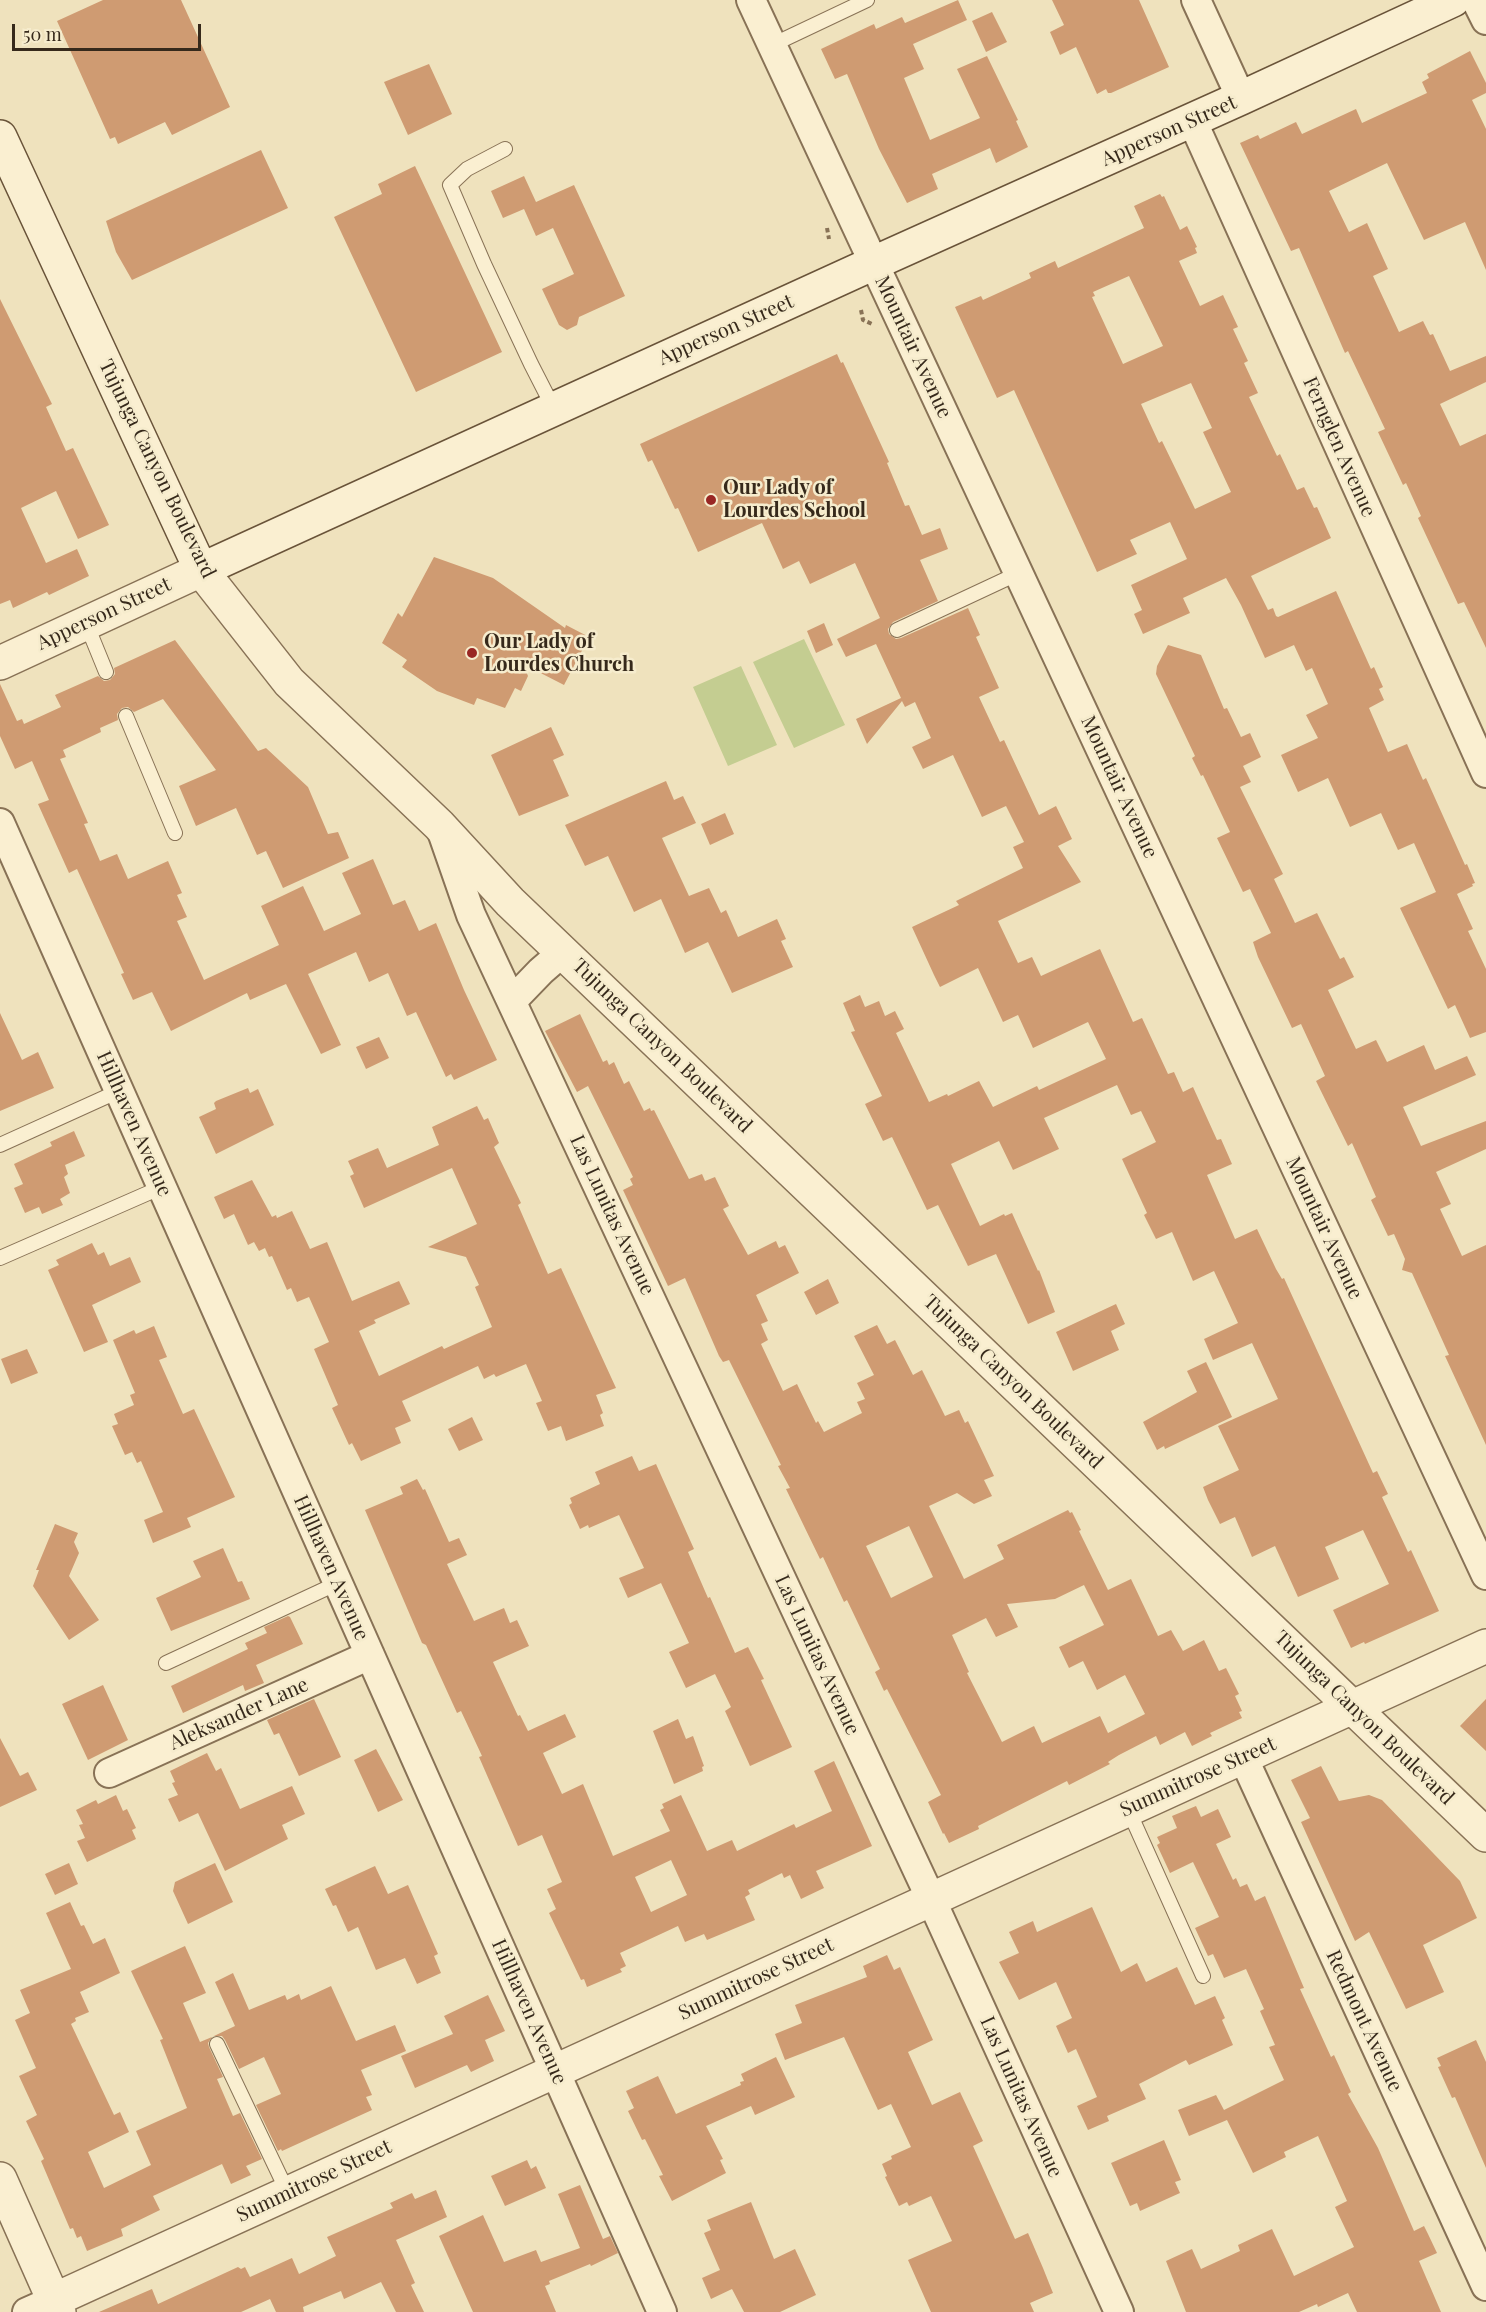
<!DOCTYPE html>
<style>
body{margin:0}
#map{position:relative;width:1486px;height:2312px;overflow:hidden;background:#efe2bd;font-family:"Playfair Display",serif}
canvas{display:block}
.scale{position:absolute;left:12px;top:24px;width:189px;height:27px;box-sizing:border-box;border:3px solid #36291b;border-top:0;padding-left:8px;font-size:18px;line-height:21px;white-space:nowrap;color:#36291b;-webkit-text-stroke:4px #f6eccd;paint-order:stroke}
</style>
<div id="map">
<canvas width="1486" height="2312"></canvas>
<div class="scale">50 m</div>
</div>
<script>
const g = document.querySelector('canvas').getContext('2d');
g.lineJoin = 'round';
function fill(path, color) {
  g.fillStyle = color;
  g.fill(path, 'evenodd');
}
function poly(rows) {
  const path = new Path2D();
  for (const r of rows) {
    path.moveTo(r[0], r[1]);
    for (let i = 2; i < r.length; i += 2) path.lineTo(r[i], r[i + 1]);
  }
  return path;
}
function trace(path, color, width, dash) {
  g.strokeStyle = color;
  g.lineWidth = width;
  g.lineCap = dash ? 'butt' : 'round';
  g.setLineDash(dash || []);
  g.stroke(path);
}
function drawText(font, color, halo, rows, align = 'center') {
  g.font = font + ' "Playfair Display",serif';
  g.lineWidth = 5;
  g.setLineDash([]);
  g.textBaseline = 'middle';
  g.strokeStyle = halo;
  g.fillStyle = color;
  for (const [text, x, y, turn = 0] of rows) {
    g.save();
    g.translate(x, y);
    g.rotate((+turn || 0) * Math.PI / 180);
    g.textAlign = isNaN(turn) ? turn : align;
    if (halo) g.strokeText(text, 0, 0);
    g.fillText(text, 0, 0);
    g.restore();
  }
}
fill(poly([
 [804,639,845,725,794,748,753,662],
 [741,666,777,745,728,766,693,687]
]), '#c4cd91');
fill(poly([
 [103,0,181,0,230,107,172,135,165,122,118,144,115,137,110,139,57,21],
 [958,0,967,20,913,44,924,69,904,78,930,140,980,118,957,69,987,56,1018,120,1016,121,1028,147,996,163,990,148,932,174,938,189,907,203,879,149,847,74,835,79,821,49,874,24,876,29,902,17,905,23],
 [1052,0,1139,0,1169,67,1111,93,1108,93,1106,89,1097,94,1076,47,1060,55,1050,32,1064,25],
 [992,12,1007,42,986,52,972,21],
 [1470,51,1486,83,1486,93,1472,100,1486,129,1486,270,1465,222,1424,240,1387,163,1329,191,1349,232,1367,223,1388,269,1373,276,1399,332,1423,321,1430,335,1433,334,1450,371,1486,356,1486,382,1440,404,1460,446,1486,434,1486,648,1464,602,1458,604,1418,518,1421,516,1406,483,1403,485,1378,432,1385,429,1348,351,1345,353,1299,248,1291,251,1240,143,1258,135,1260,139,1296,122,1302,134,1356,109,1362,123,1427,93,1422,82,1429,78,1427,74],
 [429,64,452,114,408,135,384,82],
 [261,150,288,208,132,280,116,252,106,221],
 [415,166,502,352,416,392,334,217,382,194,378,184],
 [524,176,536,202,574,185,625,296,579,317,577,325,567,330,559,325,542,289,574,274,553,228,536,236,524,209,503,218,491,191],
 [1160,194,1162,197,1164,196,1180,230,1187,226,1197,247,1195,248,1197,253,1179,261,1200,306,1223,295,1238,327,1233,329,1248,361,1244,363,1258,393,1249,397,1277,456,1280,454,1297,490,1304,487,1314,508,1317,507,1331,538,1251,576,1268,610,1273,608,1276,616,1278,617,1336,591,1371,669,1374,667,1383,687,1379,689,1384,700,1369,708,1388,752,1407,744,1423,780,1426,778,1465,865,1467,864,1475,883,1472,884,1473,886,1457,894,1473,929,1468,931,1486,969,1486,1032,1470,1038,1455,1005,1448,1009,1400,908,1436,892,1414,843,1398,850,1381,813,1350,827,1328,778,1298,792,1281,755,1318,738,1306,715,1328,704,1312,668,1306,671,1294,645,1265,658,1241,605,1226,578,1183,598,1190,613,1143,634,1134,614,1142,610,1131,585,1187,559,1170,522,1130,540,1137,554,1097,572,1014,390,997,398,955,307,981,296,983,300,1031,278,1029,273,1055,261,1058,268,1144,228,1134,206],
 [1129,276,1163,346,1123,364,1092,297,1095,296,1093,292],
 [1191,383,1212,428,1203,432,1231,492,1195,509,1162,441,1159,443,1141,404],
 [0,299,52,404,46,407,66,451,73,448,109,525,78,539,56,491,21,508,46,563,77,549,89,576,49,595,47,592,13,608,10,600,0,604],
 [837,354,841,363,843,362,889,462,887,463,905,506,909,505,922,535,940,528,948,549,920,560,938,601,893,622,888,629,889,634,896,639,901,638,968,608,980,635,976,637,999,688,979,697,1000,742,1004,740,1039,815,1056,806,1072,839,1058,846,1081,882,998,921,1018,963,1032,957,1041,976,1100,949,1133,1022,1142,1018,1168,1074,1174,1072,1183,1092,1193,1087,1217,1140,1221,1139,1232,1164,1207,1175,1235,1239,1257,1229,1276,1269,1282,1279,1284,1278,1373,1473,1377,1471,1388,1494,1382,1497,1408,1552,1411,1550,1439,1611,1365,1644,1364,1642,1351,1648,1333,1610,1389,1584,1363,1530,1325,1547,1339,1579,1298,1597,1275,1546,1252,1557,1235,1517,1220,1524,1208,1500,1203,1487,1239,1470,1218,1426,1278,1399,1252,1343,1213,1360,1204,1339,1238,1323,1214,1271,1193,1281,1172,1232,1156,1239,1144,1215,1147,1213,1122,1159,1156,1142,1141,1111,1131,1115,1117,1085,1044,1118,1059,1149,1013,1170,999,1141,951,1164,980,1226,1004,1214,1005,1216,1012,1213,1038,1271,1039,1270,1055,1312,1028,1324,996,1254,968,1266,938,1205,927,1210,892,1137,883,1141,865,1104,882,1096,851,1032,855,1031,843,1003,860,995,865,1007,879,1001,885,1016,895,1011,904,1029,896,1033,929,1102,947,1094,948,1096,979,1081,993,1107,1037,1086,1039,1090,1106,1059,1088,1022,1033,1048,1018,1015,1003,1022,978,968,940,987,934,975,912,927,959,905,956,901,1023,868,1013,847,1024,842,1006,806,982,817,953,755,923,769,912,747,931,738,915,702,905,707,902,701,867,744,856,719,901,698,876,644,846,657,837,639,880,618,855,563,810,584,799,561,783,569,762,523,698,552,678,508,675,509,652,460,648,462,640,444],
 [434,557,493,578,565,628,566,625,589,637,564,685,523,664,528,676,521,691,515,688,505,708,477,698,474,705,437,691,402,667,407,660,382,643,398,613,402,617],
 [824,623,833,645,816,653,807,631],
 [175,640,258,751,266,748,308,787,328,834,338,832,349,858,283,888,266,851,257,855,236,808,196,826,179,786,216,770,163,699,134,712,128,707,122,708,117,714,118,720,100,728,101,732,63,750,66,757,60,759,88,823,84,824,100,861,117,854,128,879,168,861,182,893,177,895,187,917,177,921,204,980,279,945,261,906,303,886,324,931,361,914,342,873,373,859,393,905,405,900,419,931,436,923,464,990,497,1060,454,1080,451,1074,446,1077,416,1012,407,1016,388,973,369,982,356,952,308,974,341,1045,321,1054,286,984,250,1000,247,993,171,1031,152,992,133,1000,121,974,124,973,77,869,69,873,38,804,49,800,32,761,15,769,0,736,0,684,17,721,22,719,24,724,61,707,55,695,98,676,104,681,110,680,115,674,114,668],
 [1168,645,1201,655,1224,709,1227,708,1241,737,1250,733,1261,757,1243,766,1251,782,1240,787,1283,874,1274,879,1295,923,1317,913,1340,959,1344,957,1354,977,1328,990,1356,1049,1376,1040,1387,1062,1424,1045,1435,1070,1467,1056,1476,1075,1403,1107,1421,1146,1486,1121,1486,1149,1436,1172,1451,1204,1440,1209,1462,1256,1486,1245,1486,1445,1445,1356,1449,1355,1412,1273,1402,1270,1405,1259,1394,1234,1388,1236,1371,1200,1376,1197,1352,1143,1348,1146,1316,1081,1325,1076,1301,1024,1292,1028,1258,957,1253,942,1271,933,1250,889,1243,892,1217,838,1230,832,1203,775,1201,776,1192,758,1195,756,1156,674,1157,666],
 [551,727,564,755,553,760,569,796,519,816,491,755],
 [666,781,674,800,683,796,696,823,662,838,689,896,709,888,721,913,726,910,738,937,777,919,786,939,781,941,793,967,732,993,708,942,685,953,661,899,634,912,608,856,585,866,565,825],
 [725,813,734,834,710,845,701,824],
 [0,1013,22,1060,38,1052,54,1088,0,1111],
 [580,1014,603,1062,607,1060,609,1065,614,1062,624,1084,629,1081,644,1111,650,1108,651,1111,654,1110,689,1179,702,1174,705,1181,715,1177,729,1206,723,1209,748,1255,776,1241,779,1248,785,1245,799,1273,756,1295,768,1321,761,1324,768,1340,761,1344,783,1391,797,1384,816,1423,818,1421,824,1432,862,1413,857,1402,865,1399,857,1383,874,1375,854,1336,877,1325,887,1344,895,1340,913,1375,922,1370,945,1416,959,1410,965,1423,968,1421,994,1476,984,1480,992,1496,974,1504,957,1493,929,1506,964,1579,1004,1559,997,1545,1068,1510,1070,1513,1072,1512,1081,1530,1079,1531,1108,1590,1131,1579,1158,1636,1171,1630,1183,1651,1204,1640,1219,1671,1226,1668,1239,1694,1235,1696,1242,1711,1239,1712,1242,1718,1210,1733,1212,1736,1192,1746,1185,1732,1160,1745,1156,1736,1119,1755,1108,1762,1110,1764,1069,1785,1067,1781,978,1826,979,1829,949,1843,944,1833,943,1834,928,1802,941,1795,887,1689,884,1691,875,1672,880,1669,867,1642,847,1600,844,1602,823,1557,820,1559,786,1489,790,1488,778,1466,781,1465,729,1360,723,1362,719,1356,685,1278,668,1286,623,1190,633,1185,630,1179,633,1177,588,1086,577,1092,545,1031],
 [909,1526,933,1577,891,1598,866,1546],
 [1084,1585,1104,1625,1059,1647,1069,1668,1083,1661,1097,1690,1125,1675,1145,1714,1108,1733,1100,1716,1042,1743,1034,1726,1002,1742,967,1673,969,1672,952,1635,986,1618,996,1637,1018,1627,1007,1604,1055,1599],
 [379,1037,389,1058,366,1069,356,1047],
 [248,1088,250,1093,258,1089,274,1125,216,1154,199,1117,216,1109,214,1103,216,1101],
 [477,1106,484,1120,488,1118,499,1143,494,1147,521,1203,518,1205,548,1274,561,1268,616,1388,596,1395,603,1413,600,1415,604,1426,566,1441,561,1426,548,1431,536,1403,542,1401,526,1364,496,1377,494,1374,484,1379,478,1366,402,1401,411,1421,395,1428,401,1443,361,1461,352,1443,349,1445,332,1408,338,1405,314,1349,329,1342,309,1297,297,1302,291,1288,287,1290,272,1256,269,1257,265,1248,259,1251,254,1242,248,1245,234,1214,224,1219,214,1197,252,1180,272,1217,276,1215,277,1218,292,1211,310,1249,327,1242,352,1301,399,1281,410,1304,374,1320,376,1323,359,1331,379,1376,442,1346,444,1349,492,1327,475,1287,479,1285,466,1257,428,1247,477,1224,452,1168,364,1208,350,1176,354,1174,348,1161,378,1148,387,1168,439,1145,432,1127],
 [74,1131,85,1156,65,1165,68,1174,64,1177,70,1193,60,1199,63,1205,42,1214,39,1207,25,1213,14,1188,23,1184,14,1164,52,1146,50,1142],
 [92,1243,98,1255,104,1252,110,1266,130,1257,141,1282,92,1305,108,1342,84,1352,48,1270,59,1265,56,1260],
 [828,1279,839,1303,816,1315,804,1292],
 [1116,1304,1125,1324,1111,1331,1119,1350,1073,1371,1056,1332],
 [154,1326,167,1357,159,1360,183,1414,194,1409,235,1497,187,1518,191,1527,153,1543,144,1520,163,1512,141,1461,137,1463,132,1452,125,1455,112,1426,118,1424,114,1414,134,1405,130,1395,135,1393,113,1340,134,1330,136,1334],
 [27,1349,38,1373,11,1384,1,1359],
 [1206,1362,1232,1417,1165,1449,1164,1446,1157,1450,1143,1422,1197,1392,1187,1371],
 [472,1417,483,1440,459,1451,448,1429],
 [632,1456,639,1471,656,1464,694,1549,688,1552,708,1598,710,1597,735,1653,748,1647,764,1679,761,1680,792,1747,750,1766,725,1711,731,1707,715,1674,686,1688,669,1652,689,1643,661,1583,628,1598,619,1578,644,1568,619,1515,589,1528,588,1525,580,1529,569,1505,572,1503,570,1498,600,1484,595,1472],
 [417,1479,423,1490,425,1489,449,1542,459,1538,467,1555,447,1564,474,1621,504,1608,510,1623,517,1620,529,1646,493,1662,518,1716,520,1715,528,1731,565,1714,576,1737,543,1753,562,1794,583,1784,613,1856,670,1831,660,1810,664,1808,662,1804,681,1795,707,1851,732,1840,737,1851,794,1824,796,1828,832,1811,814,1771,834,1761,872,1846,816,1871,824,1888,801,1899,790,1875,784,1878,782,1873,748,1890,750,1894,745,1897,755,1920,707,1940,704,1934,685,1942,678,1926,620,1953,626,1966,620,1969,622,1972,587,1987,584,1979,581,1980,549,1913,556,1909,547,1889,562,1882,542,1835,518,1846,479,1757,482,1756,461,1711,457,1713,426,1645,422,1643,365,1510,403,1494,400,1487],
 [671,1860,687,1895,651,1912,635,1877],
 [55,1524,78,1533,74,1542,79,1553,69,1576,99,1620,69,1640,33,1586,39,1570,36,1570],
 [223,1548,238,1582,242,1581,250,1599,171,1631,156,1598,201,1577,193,1561],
 [288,1616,290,1617,303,1644,256,1665,264,1683,245,1691,243,1685,183,1713,171,1686,248,1649,245,1643,267,1633,264,1627],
 [103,1685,128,1740,88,1760,62,1704],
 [314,1699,341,1757,299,1776,279,1733,274,1735,267,1720],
 [1486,1699,1486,1751,1460,1726],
 [678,1719,686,1739,693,1736,704,1766,702,1767,703,1771,674,1784,653,1731],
 [0,1738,20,1776,28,1772,37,1790,0,1807],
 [376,1749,403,1800,378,1812,354,1760],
 [207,1753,216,1771,221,1768,240,1809,292,1786,305,1814,282,1825,288,1839,225,1871,198,1813,179,1822,168,1799,178,1795,172,1783,175,1782,170,1771],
 [1321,1766,1339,1801,1369,1795,1382,1800,1460,1881,1477,1918,1423,1945,1444,1992,1406,2009,1369,1932,1355,1941,1301,1822,1310,1818,1291,1780],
 [116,1795,123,1811,127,1809,136,1828,132,1830,136,1839,87,1862,77,1841,85,1838,79,1825,83,1824,76,1810,96,1800,98,1804],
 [1196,1806,1201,1817,1218,1809,1231,1837,1216,1844,1233,1880,1236,1878,1240,1887,1247,1884,1255,1901,1265,1896,1304,1988,1300,1989,1331,2057,1334,2055,1351,2092,1348,2094,1378,2148,1414,2231,1424,2226,1428,2234,1437,2253,1419,2261,1441,2312,1357,2312,1348,2293,1318,2307,1317,2304,1299,2312,1186,2312,1166,2261,1192,2249,1201,2269,1240,2251,1238,2245,1272,2229,1294,2276,1354,2247,1335,2207,1347,2201,1318,2136,1284,2152,1286,2157,1253,2173,1227,2120,1189,2136,1178,2110,1216,2095,1224,2110,1284,2080,1269,2047,1275,2045,1260,2011,1264,2009,1246,1969,1224,1978,1213,1954,1208,1956,1195,1928,1219,1917,1193,1862,1170,1873,1157,1845,1160,1843,1157,1837,1177,1828,1172,1816],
 [69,1863,78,1884,55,1895,45,1874],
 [215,1863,233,1902,188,1924,173,1891,175,1882],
 [375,1866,388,1894,408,1885,438,1954,434,1956,441,1973,417,1984,405,1958,376,1970,358,1927,348,1932,336,1905,333,1906,325,1889],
 [70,1902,81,1926,84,1925,93,1944,105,1938,120,1973,80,1992,89,2012,75,2018,76,2021,71,2024,114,2115,120,2112,129,2132,88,2152,104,2188,151,2165,136,2131,187,2108,160,2040,163,2039,131,1971,185,1946,206,1993,183,2003,200,2042,212,2037,208,2043,209,2047,223,2077,217,2079,233,2116,240,2113,262,2159,246,2166,251,2175,231,2184,222,2164,153,2196,160,2210,121,2229,123,2236,87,2251,81,2236,77,2238,73,2228,70,2229,41,2161,44,2159,26,2121,37,2115,19,2076,36,2068,15,2020,30,2013,20,1990,71,1969,46,1913],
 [1092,1907,1121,1972,1137,1963,1146,1982,1177,1967,1195,2005,1215,1996,1225,2018,1222,2020,1233,2045,1189,2065,1186,2060,1139,2084,1146,2099,1107,2116,1109,2121,1088,2130,1077,2106,1097,2097,1076,2049,1068,2053,1056,2026,1072,2018,1056,1982,1019,2000,999,1962,1019,1953,1009,1932,1033,1921,1037,1932],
 [887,1955,894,1970,900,1967,933,2040,908,2052,932,2105,960,2092,983,2141,973,2146,1015,2239,1028,2233,1043,2268,1053,2293,1030,2303,1034,2312,931,2312,908,2260,952,2241,931,2196,909,2206,907,2202,899,2206,885,2177,887,2176,882,2164,892,2159,891,2156,911,2147,891,2104,878,2110,844,2037,785,2060,775,2034,802,2023,795,2005,867,1977,863,1966],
 [233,1973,249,2010,285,1995,287,2000,299,1994,301,2000,331,1986,356,2041,395,2025,406,2051,361,2070,372,2095,366,2097,372,2110,282,2151,281,2149,278,2151,256,2105,281,2094,264,2057,239,2069,225,2040,222,2036,214,2036,235,2026,215,1982],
 [488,1995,505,2031,485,2040,494,2061,471,2072,467,2065,415,2088,401,2056,453,2034,444,2016],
 [1476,2040,1486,2062,1486,2168,1455,2097,1452,2098,1438,2067,1441,2066,1437,2058],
 [776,2057,795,2097,755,2115,751,2106,706,2126,723,2159,720,2160,726,2173,672,2201,659,2176,663,2175,645,2139,642,2140,628,2111,634,2108,626,2091,658,2076,676,2114,741,2085,740,2082,744,2081,741,2074],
 [1164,2140,1181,2180,1175,2182,1180,2193,1140,2211,1137,2203,1130,2206,1111,2163],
 [527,2160,531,2169,536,2166,546,2188,505,2206,491,2176],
 [580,2185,603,2239,610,2236,618,2253,591,2266,590,2264,549,2281,550,2284,545,2286,556,2312,473,2312,439,2236,483,2215,504,2262,536,2250,541,2262,580,2248,558,2194],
 [436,2190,447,2217,396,2240,415,2283,411,2285,424,2312,396,2312,381,2282,344,2299,341,2291,303,2307,304,2312,276,2312,270,2299,241,2312,99,2312,152,2289,158,2304,238,2267,241,2269,245,2267,250,2277,292,2258,299,2274,336,2256,327,2237,393,2208,390,2203,412,2193,415,2199],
 [751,2202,774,2259,795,2249,816,2295,780,2312,744,2312,732,2289,711,2299,702,2278,720,2270,704,2233,711,2230,707,2220]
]), '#cf9b72');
const service = poly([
 [772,45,867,0],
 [505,149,467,169,450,185,484,264,531,364,554,409],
 [86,623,106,672],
 [897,630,1019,573],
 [126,716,175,833],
 [0,1145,119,1091],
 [0,1258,162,1187],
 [166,1663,338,1583],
 [1128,1809,1203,1976],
 [217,2044,288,2193]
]);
const minor = poly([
 [751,0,1486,1575],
 [1196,0,1241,98],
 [1476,0,1486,20],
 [1192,120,1486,773],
 [0,823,662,2312],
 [441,829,471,915,931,1899,1119,2312],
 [512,1001,541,971,563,952],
 [1243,1757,1486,2286],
 [109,1773,370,1655],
 [27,2312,54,2300]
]);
const tertiary = poly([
 [0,663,201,570,289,682,439,825,510,902,1486,1835],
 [0,2179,59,2312],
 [54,2300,1486,1646]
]);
const secondary = poly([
 [0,137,201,570,874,263,1241,98,1453,0]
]);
trace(service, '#887256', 16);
trace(minor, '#887256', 32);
trace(tertiary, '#887256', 36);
trace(secondary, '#695339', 36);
trace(poly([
 [827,228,829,239],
 [861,310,863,320,872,324]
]), '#887256', 4, [4.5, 3]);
trace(service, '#faefd1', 14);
trace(minor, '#faefd1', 28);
trace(tertiary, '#faefd1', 33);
trace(secondary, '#faefd1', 33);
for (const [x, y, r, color] of [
 [711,500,6,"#992724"],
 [472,653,6,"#992724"]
]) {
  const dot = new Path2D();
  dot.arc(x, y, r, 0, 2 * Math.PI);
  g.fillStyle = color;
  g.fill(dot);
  trace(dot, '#f6eccd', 2);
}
drawText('20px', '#36291b', '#f6eccd', [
 ["Apperson Street",1169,131,-24],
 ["Apperson Street",726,330,-24],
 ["Mountair Avenue",913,347,65],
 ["Fernglen Avenue",1339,447,66],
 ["Tujunga Canyon Boulevard",157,469,64],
 ["Apperson Street",104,614,-25],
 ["Mountair Avenue",1119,787,65],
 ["Tujunga Canyon Boulevard",662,1046,44],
 ["Hillhaven Avenue",134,1124,66],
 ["Las Lunitas Avenue",612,1215,65],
 ["Mountair Avenue",1324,1228,65],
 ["Tujunga Canyon Boulevard",1013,1382,44],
 ["Hillhaven Avenue",331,1568,66],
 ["Las Lunitas Avenue",817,1655,65],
 ["Aleksander Lane",239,1714,-24],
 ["Tujunga Canyon Boulevard",1364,1718,44],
 ["Summitrose Street",1198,1777,-24],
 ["Summitrose Street",756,1979,-25],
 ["Hillhaven Avenue",529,2012,66],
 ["Redmont Avenue",1364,2021,65],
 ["Las Lunitas Avenue",1021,2097,66],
 ["Summitrose Street",314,2181,-25]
]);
drawText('bold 20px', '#36291b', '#f6eccd', [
 ["Our Lady of",723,488],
 ["Lourdes School",723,511],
 ["Our Lady of",484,642],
 ["Lourdes Church",484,665]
], 'left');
</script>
